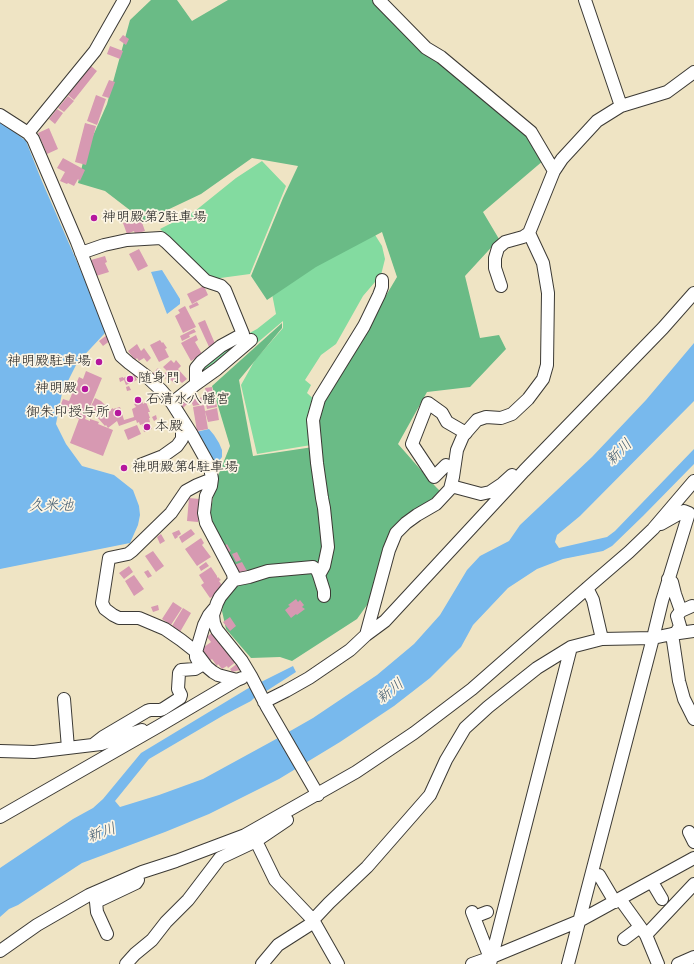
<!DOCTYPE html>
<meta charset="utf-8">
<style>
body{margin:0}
canvas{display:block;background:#efe4c4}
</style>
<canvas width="694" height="964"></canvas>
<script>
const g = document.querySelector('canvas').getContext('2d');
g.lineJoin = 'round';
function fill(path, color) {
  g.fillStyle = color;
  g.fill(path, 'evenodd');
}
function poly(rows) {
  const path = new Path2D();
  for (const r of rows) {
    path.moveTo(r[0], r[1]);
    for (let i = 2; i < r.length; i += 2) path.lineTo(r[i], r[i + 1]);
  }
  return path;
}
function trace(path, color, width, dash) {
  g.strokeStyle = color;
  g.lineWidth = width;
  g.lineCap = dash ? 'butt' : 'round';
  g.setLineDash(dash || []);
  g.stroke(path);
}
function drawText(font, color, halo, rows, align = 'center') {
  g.font = font + ' Mynerve,"Klee One",sans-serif';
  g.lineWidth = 3.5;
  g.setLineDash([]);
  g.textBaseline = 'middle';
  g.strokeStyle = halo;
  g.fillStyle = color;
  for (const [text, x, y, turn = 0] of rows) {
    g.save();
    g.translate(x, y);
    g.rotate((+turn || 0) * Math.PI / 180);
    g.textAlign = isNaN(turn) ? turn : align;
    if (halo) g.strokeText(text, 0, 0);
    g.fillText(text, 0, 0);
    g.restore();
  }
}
fill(poly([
 [262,161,286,186,250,274,213,279,160,229,195,211,236,178],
 [372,230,382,246,385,259,381,275,363,296,336,344,321,355,305,380,311,385,307,393,316,401,311,445,257,454,241,385,255,360,283,328,283,321,224,371,197,378,197,369,220,349,257,329,276,314,272,294]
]), '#83dba0');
fill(poly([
 [151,0,177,0,192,21,228,0,376,0,525,131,544,160,483,212,499,239,465,276,480,338,499,335,506,349,470,387,427,392,398,444,435,486,444,495,392,530,377,591,357,619,292,661,280,657,251,658,226,629,222,611,225,595,239,577,209,521,216,481,230,446,212,386,282,323,282,328,239,380,253,456,313,447,319,408,397,277,382,232,316,267,267,300,251,276,283,198,298,166,252,158,201,194,144,221,105,191,78,183,85,154,107,104,130,20]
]), '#6abb86');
fill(poly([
 [0,121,26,141,41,179,94,301,105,333,77,363,62,393,56,424,66,444,82,466,114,475,133,490,139,506,140,515,138,525,130,543,0,569],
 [162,270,180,299,180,304,167,314,151,272],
 [694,343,694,401,580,516,557,535,555,542,559,548,607,537,615,531,694,449,694,464,643,516,612,546,603,551,563,559,537,569,508,588,473,625,461,647,430,678,394,706,340,742,279,779,209,814,165,832,82,863,18,905,9,909,0,917,0,868,73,819,93,808,103,799,141,753,247,689,293,666,296,672,268,690,256,696,251,701,224,715,149,759,115,801,120,807,159,795,203,779,278,738,313,718,377,675,414,644,440,615,467,570,480,556,509,541,520,525,592,457,646,400],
 [209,429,214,435,219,443,222,450,222,457,219,461,213,465,196,432]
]), '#78b9ed');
fill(poly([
 [123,35,129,39,126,45,119,40],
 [110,46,123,51,120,59,107,54],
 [91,66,97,71,74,100,68,95],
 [109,80,115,82,109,98,102,96],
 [96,95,106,99,97,125,87,121],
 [68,96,74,101,64,112,58,108],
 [57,109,63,113,55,124,49,119],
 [85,123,96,126,86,165,75,162],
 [49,128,58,149,47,154,38,133],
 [63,158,85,170,80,181,78,179,74,186,68,183,67,184,60,181,65,172,57,168],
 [140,217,145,231,135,234,134,231,127,234,123,223],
 [139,249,148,266,138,271,129,254],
 [105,256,107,262,105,263,109,272,96,276,91,260],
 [204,286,208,295,192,304,187,294],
 [197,302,199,305,190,309,189,306],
 [185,306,196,327,183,333,175,316,180,313,178,310],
 [205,320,216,346,210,349,198,323],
 [194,329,196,332,189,335,190,337,182,341,180,336],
 [107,335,111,340,103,346,99,341],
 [196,335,198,340,195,342,202,354,191,361,181,343],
 [160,340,162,343,163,342,167,348,165,349,169,357,159,362,150,345],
 [137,344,141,351,144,348,151,358,147,362,144,358,139,361,137,358,135,360,128,351],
 [171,360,174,363,176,360,181,366,178,369,187,379,182,383,179,380,175,384,171,380,169,382,165,378,167,377,164,374,167,371,163,367],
 [158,368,165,375,157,383,150,376],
 [86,371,102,378,85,419,90,421,90,419,99,422,98,424,113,430,103,456,70,443,79,419,59,409,63,399,69,401,79,377,83,379],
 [134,374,137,380,126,385,124,380,120,382,119,378,123,377,123,378],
 [129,386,131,390,127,391,126,387],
 [212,387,213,395,207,396,205,388],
 [203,397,205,404,193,406,191,400],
 [215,397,217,407,207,409,205,399],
 [95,398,101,401,105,405,106,404,110,410,113,408,113,409,120,407,124,420,134,417,132,409,136,407,134,404,142,401,143,404,146,402,150,412,148,412,150,418,149,418,150,422,140,425,139,422,137,423,136,420,119,426,117,421,108,428,106,425,105,426,97,417,98,416,95,413,89,410],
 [185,399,188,403,183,408,180,404],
 [204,405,208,429,197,431,193,407],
 [217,408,219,420,208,422,205,411],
 [156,415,157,419,154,421,152,417],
 [149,423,152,429,144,432,142,425],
 [137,425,141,434,128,440,124,430],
 [189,498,200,499,198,522,187,521],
 [191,529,195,534,182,543,179,537],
 [179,530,181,534,178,536,177,535,178,537,175,539,172,533],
 [161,534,165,541,160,544,157,537],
 [201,538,204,543,202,545,211,557,197,566,185,549],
 [227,544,231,551,227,553,224,546],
 [153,551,164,566,156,572,145,556],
 [237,552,241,560,236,562,232,554],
 [206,562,209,566,201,571,199,567],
 [242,562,247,571,239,575,234,565],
 [129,566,133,572,124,579,119,573],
 [211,567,217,576,217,578,218,577,221,580,219,581,224,588,222,591,210,598,201,585,204,583,199,575],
 [148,570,152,576,148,578,144,572],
 [134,575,144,589,134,596,125,581],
 [296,599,298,602,300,600,304,605,302,607,305,609,297,615,296,614,291,618,285,610,290,606,288,605],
 [173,602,182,608,171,625,162,619],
 [158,605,159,610,153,612,151,607],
 [183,608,191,613,180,632,172,626],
 [230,617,236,626,230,631,223,622],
 [213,632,237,661,228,668,227,666,222,669,218,664,217,666,212,659,209,661,200,650,211,642,207,637],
 [238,663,240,670,232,672,230,669]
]), '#d799b2');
const minor = poly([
 [379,0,426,48,441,57,531,132,554,171],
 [585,0,621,106],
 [0,115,28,133,33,139,77,242,121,356,129,363,145,375,161,390,172,403,191,433,210,467,212,479,211,486,206,496,204,513,206,523,233,574,234,580,220,597,217,603,213,615,214,623,217,630,242,661,251,676,267,707,318,795],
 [28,133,95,51,124,0],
 [81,253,104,245,127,240,161,238,166,242,206,281,221,286,225,290,243,334,221,346,201,362,196,368,196,384,172,403],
 [501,286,495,268,495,258,498,248,505,242,523,237,529,233],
 [196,384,217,369,251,340],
 [140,465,163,456,177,446,182,439,182,429,180,422],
 [446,465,434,477,412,444,428,403,442,413,447,422,466,433],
 [212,479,197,485,186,491,171,513,132,551,128,554,109,558,102,603,105,609,113,615,119,618,139,618,165,629,181,640,195,651,207,667,213,672,218,675,237,680],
 [451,486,481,494,490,492,502,484,512,475],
 [661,524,684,511,689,513,662,601,653,638,672,634,679,681,684,699,694,719],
 [319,575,324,566,328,547,324,508,322,498,317,463,313,420,319,399,364,326,379,295,382,287,382,280],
 [668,579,672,582,675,594,681,611],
 [234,580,249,577,268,571,313,567,317,570,319,575,324,591,324,596],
 [676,633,680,626,677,616,681,611,692,606],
 [672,634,694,631],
 [366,635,389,550,396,533,406,523,417,515,436,504,450,489,453,477,457,450,463,436,477,420,486,417,501,418,512,414,528,399,543,379,547,365,548,293,543,263,529,233,554,171,562,159,597,121,621,106,667,92,694,72],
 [196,652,204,625,209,615,214,609],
 [64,699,68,748],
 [264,702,286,691,309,678,350,650,366,635,385,621,524,471,663,328,694,293],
 [94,744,103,737,147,711,150,710,160,710,163,709,180,698,181,695,178,689,179,673,181,670,195,669,200,666,199,663,196,657,196,654],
 [0,751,34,752,101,744,142,730],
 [0,817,159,726,237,680,242,678],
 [287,820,256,841,275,880,313,920,338,964],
 [689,832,694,842],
 [599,875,615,902],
 [652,882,662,899],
 [620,899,646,935,658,964],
 [472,912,490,958],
 [474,917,487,912],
 [313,920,329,903,367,867,430,795,446,760,465,728,488,707,537,668,571,647,602,639],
 [107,934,97,912,96,902,136,883,138,880],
 [646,935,694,884],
 [624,939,640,927],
 [0,951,37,925,89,895,142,872,176,861,245,835,356,772,414,733,472,689,593,583,629,552,653,529,694,481],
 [126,964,135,954,152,940,166,922,188,900,220,858,256,841],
 [262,964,278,945,314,922],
 [472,964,492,957,579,921,694,858],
 [490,964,571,647],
 [568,964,653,638,602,639,593,600,587,588],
 [678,964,694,957]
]);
trace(minor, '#3c3a35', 14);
trace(minor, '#fff', 12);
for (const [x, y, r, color] of [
 [94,218,4,"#b5179e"],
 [99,362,4,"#b5179e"],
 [130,379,4,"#b5179e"],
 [85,389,4,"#b5179e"],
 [138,400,4,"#b5179e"],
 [118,413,4,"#b5179e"],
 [147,427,4,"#b5179e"],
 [124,468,4,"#b5179e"]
]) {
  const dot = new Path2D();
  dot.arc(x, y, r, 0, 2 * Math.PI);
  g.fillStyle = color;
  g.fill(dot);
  trace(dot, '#fcf5e5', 1.5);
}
drawText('14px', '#1c1c1c', '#fcf5e5', [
 ["神明殿第2駐車場",102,218],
 ["神明殿駐車場",91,362,"right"],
 ["随身門",138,379],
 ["神明殿",77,389,"right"],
 ["石清水八幡宮",146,400],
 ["御朱印授与所",110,413,"right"],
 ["本殿",155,427],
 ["神明殿第4駐車場",132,468]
], 'left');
drawText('italic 15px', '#415b70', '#fcf5e5', [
 ["新川",620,453,-45],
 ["久米池",51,507],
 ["新川",391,692,-39],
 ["新川",102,834,-20]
]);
</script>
